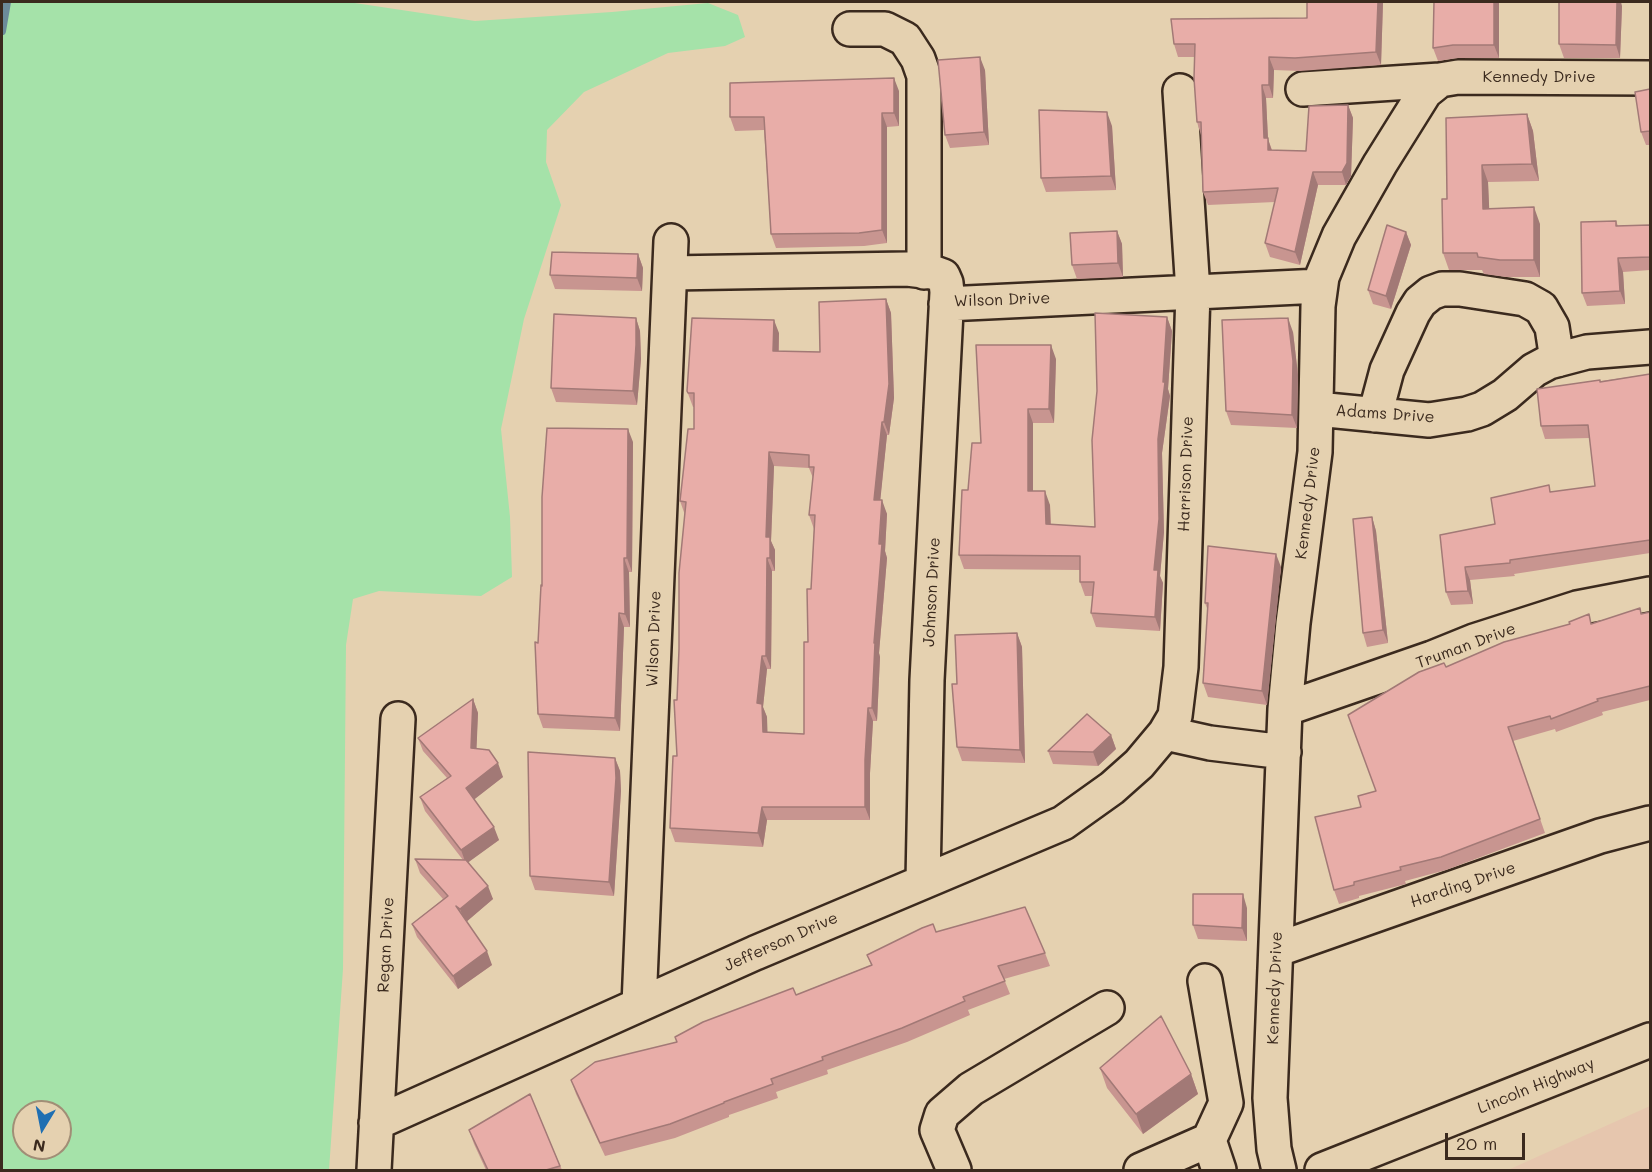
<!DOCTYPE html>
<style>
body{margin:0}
#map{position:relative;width:1652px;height:1172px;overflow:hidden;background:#e5d1b0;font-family:Mali,sans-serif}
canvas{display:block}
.frame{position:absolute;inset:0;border:3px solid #3b2a1e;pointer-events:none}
.north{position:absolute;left:12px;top:1100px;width:60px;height:60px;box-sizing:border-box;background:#e5d1b0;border:2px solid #a18e76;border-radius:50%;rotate:190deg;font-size:16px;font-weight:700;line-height:24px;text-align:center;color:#3b2a1e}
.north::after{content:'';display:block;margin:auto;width:21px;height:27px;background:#1f6fb2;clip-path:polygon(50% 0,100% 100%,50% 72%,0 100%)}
.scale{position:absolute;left:1445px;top:1133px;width:80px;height:27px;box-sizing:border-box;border:3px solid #3b2a1e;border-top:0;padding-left:8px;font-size:18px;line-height:21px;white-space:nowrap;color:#3b2a1e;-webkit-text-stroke:4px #e5d1b0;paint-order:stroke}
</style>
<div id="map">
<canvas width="1652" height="1172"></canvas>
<div class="frame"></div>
<div class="north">N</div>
<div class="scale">20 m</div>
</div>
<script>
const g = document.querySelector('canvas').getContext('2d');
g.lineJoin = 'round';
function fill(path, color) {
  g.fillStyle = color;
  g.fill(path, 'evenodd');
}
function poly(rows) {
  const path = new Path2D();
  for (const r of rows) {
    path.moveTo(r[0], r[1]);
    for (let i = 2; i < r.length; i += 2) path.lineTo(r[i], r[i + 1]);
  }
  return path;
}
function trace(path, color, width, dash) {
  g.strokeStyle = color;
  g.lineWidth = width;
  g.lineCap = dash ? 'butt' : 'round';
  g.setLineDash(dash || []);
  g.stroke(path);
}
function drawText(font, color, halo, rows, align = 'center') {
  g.font = font + ' Mali,sans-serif';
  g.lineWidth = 4.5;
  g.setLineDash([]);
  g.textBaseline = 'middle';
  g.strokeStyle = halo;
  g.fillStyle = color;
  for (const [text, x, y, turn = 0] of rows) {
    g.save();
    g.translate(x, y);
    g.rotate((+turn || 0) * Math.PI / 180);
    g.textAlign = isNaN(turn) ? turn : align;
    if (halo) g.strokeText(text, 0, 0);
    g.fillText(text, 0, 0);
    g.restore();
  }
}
fill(poly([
 [1650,1106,1650,1170,1508,1170]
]), '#e6c6ae');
fill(poly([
 [2,2,348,2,475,21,612,12,708,3,738,15,745,37,725,46,668,53,584,92,547,130,546,162,561,205,524,319,501,429,510,517,512,577,481,596,379,591,353,599,346,645,343,969,329,1170,2,1170],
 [24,1112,60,1112,60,1148,24,1148]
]), '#a5e2a9');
trace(poly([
 [2,31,7,2]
]), '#6c8b9a', 8);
const minor = poly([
 [850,29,885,29,905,39,918,59,924,76,924,272],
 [1303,89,1440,80],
 [670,273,907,269,932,272,943,276,946,283,947,292,927,680,923,881],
 [946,304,1320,286],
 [1317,409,1429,420,1467,414,1482,409,1505,395,1534,370,1549,362,1587,352,1650,347],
 [1375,415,1387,370,1413,313,1420,302,1431,293,1442,289,1460,289,1525,299,1541,308,1552,327,1557,360],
 [1285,709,1432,658,1474,641,1577,608,1650,594],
 [1165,733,1210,743,1284,752],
 [1276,950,1600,836,1650,823],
 [1205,981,1226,1103,1209,1140],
 [639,1005,671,241],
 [376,1123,755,953,1063,823,1112,788,1139,764,1165,733,1175,716,1181,667,1193,292,1180,91],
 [374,1170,398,719],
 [954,1170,937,1130,942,1114,971,1089,1107,1008],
 [1141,1170,1209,1140,1219,1170],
 [1279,1170,1274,1149,1270,1098,1285,709,1293,623,1315,452,1318,306,1322,277,1339,236,1380,164,1425,92,1440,80,1458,77,1650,78]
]);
const major = poly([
 [1322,1170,1650,1040]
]);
trace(minor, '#3b2a1e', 38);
trace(major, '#3b2a1e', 38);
trace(minor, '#e5d1b0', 33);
trace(major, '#e5d1b0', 33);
fill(poly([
 [1383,2,1381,65,1300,71,1274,70,1273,98,1266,98,1268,139,1272,150,1306,151,1348,105,1353,118,1351,176,1346,185,1318,185,1300,265,1270,257,1265,243,1275,202,1208,205,1203,192,1201,135,1197,122,1195,57,1178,57,1174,44],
 [1434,2,1499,2,1499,58,1458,58,1438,61,1433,48],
 [1622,6,1620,58,1564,58,1559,44],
 [985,70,989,145,950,148,945,135],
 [1650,89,1650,145,1646,145,1641,132],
 [899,91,899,126,887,127,887,243,864,246,776,248,771,234,764,130,735,131,730,117],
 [1527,114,1533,131,1539,181,1488,182,1489,208,1540,224,1540,277,1506,277,1484,274,1482,270,1449,270,1443,253,1447,199],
 [1112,126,1116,190,1046,192,1041,178],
 [1616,221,1618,226,1650,225,1650,270,1623,272,1625,304,1587,306,1582,293],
 [1117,231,1122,244,1123,277,1077,279,1072,265],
 [1406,232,1411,245,1391,309,1373,304,1368,290],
 [638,254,643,268,642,291,555,289,550,275],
 [886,299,891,313,894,398,889,435,887,435,880,500,887,514,885,551,887,558,879,653,880,657,877,721,873,721,870,773,870,820,767,820,763,847,675,842,670,828,677,756,677,700,685,515,680,501,694,429,694,407,693,407,687,391,779,333,779,351,820,352],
 [774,466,809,468,813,478,809,515,814,529,804,734,767,733,767,717,763,707,767,669,771,669,772,571,775,571,775,550,771,541],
 [1167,317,1172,331,1168,389,1170,396,1162,453,1164,532,1160,576,1163,583,1160,631,1096,627,1091,613,1093,596,1085,596,1080,582,1080,570,964,569,959,555,968,490,981,443,1056,359,1054,423,1033,423,1033,491,1050,505,1051,525,1095,527],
 [636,318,640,331,641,359,637,405,556,402,551,388],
 [1293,332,1298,375,1297,428,1231,425,1226,411],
 [1650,374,1650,553,1514,574,1515,576,1470,580,1473,604,1451,605,1446,592,1495,524,1551,492,1595,486,1590,438,1545,439,1541,426,1601,381],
 [633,442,632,572,629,572,630,627,624,627,620,731,543,728,538,714,538,643,542,586],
 [1372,517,1376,531,1388,643,1367,647,1363,633],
 [1281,567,1267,705,1208,697,1203,683,1208,611,1205,603],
 [1650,612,1650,700,1602,712,1603,715,1556,732,1555,729,1513,741,1545,833,1446,870,1405,881,1406,884,1359,896,1359,898,1339,904,1334,890,1361,807,1376,791,1446,667,1592,624],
 [1017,633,1022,647,1025,763,962,761,957,747,957,684],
 [473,699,478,713,476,749,503,777,474,799,499,840,468,862,493,899,467,921,492,965,458,989,417,937,412,924,443,899,420,873,415,859,463,860,425,811,420,797,447,778,423,751,418,738],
 [1111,735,1116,749,1098,766,1053,764,1048,751],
 [615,758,620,771,621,791,614,896,535,890,530,876],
 [1247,908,1247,941,1198,939,1193,925],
 [936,932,1045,953,1050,966,1004,979,1010,994,968,1010,970,1015,907,1042,827,1070,828,1074,776,1092,778,1098,729,1115,729,1117,675,1138,605,1156,576,1094,571,1080,677,1042,871,965,867,955],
 [1100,1068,1191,1074,1198,1094,1143,1134,1107,1088],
 [530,1094,562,1170,486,1170,474,1144,469,1130]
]), '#c89590');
fill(poly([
 [1378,2,1383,2,1381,65,1376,52],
 [1494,2,1499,2,1499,58,1494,45],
 [1617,2,1621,2,1622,6,1620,58,1616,45],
 [980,57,985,70,989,145,984,132],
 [1269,57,1274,70,1273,98,1269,85],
 [894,78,899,91,899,126,894,113],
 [1262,85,1266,98,1268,139,1272,151,1273,164,1264,138],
 [1348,105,1353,118,1351,176,1346,185,1342,172],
 [1107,112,1112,126,1116,190,1111,176],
 [882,113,887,127,887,243,882,230],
 [1527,114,1533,131,1539,181,1532,164],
 [1482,165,1488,182,1490,226,1483,209],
 [1313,172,1318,185,1300,265,1295,252],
 [1534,207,1540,224,1540,277,1534,260],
 [1117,231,1122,244,1123,277,1118,263],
 [1406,232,1411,245,1391,309,1386,296],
 [638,254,643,268,642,291,637,278],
 [1618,258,1623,272,1625,304,1620,291],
 [886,299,891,313,894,398,889,435,884,422],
 [1167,317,1172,331,1168,389,1170,396,1162,453,1164,532,1160,576,1163,583,1160,631,1155,617,1154,570,1158,439],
 [636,318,640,331,641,359,637,405,633,391],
 [1288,318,1293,332,1298,375,1297,428,1292,415],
 [774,320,779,333,778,364,773,351],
 [1051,345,1056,359,1054,423,1049,409],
 [1028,409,1033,423,1033,504,1028,491],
 [882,422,887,435,879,513,874,500],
 [628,429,633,442,632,572,627,558],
 [769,452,774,466,771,541,775,550,775,571,770,558,766,537],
 [1045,491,1050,505,1051,538,1046,524],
 [882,500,887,514,885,551,887,558,879,653,880,657,877,721,872,708,874,643],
 [1372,517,1376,531,1388,643,1383,630],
 [1276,554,1281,567,1267,705,1262,691],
 [624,558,629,572,630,627,625,614],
 [767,558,772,571,771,669,766,656],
 [1465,567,1470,580,1473,604,1468,591],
 [619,613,624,627,620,731,615,718],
 [1017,633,1022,647,1025,763,1020,750],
 [762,656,767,669,763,707,767,717,768,746,763,732,757,703],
 [473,699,478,713,476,762,471,748],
 [868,708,873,721,870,773,870,820,865,807,865,760],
 [1111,735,1116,749,1098,766,1093,752],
 [615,758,620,771,621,791,614,896,609,882],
 [498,763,503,777,471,802,466,788],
 [762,807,767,820,763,847,758,833],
 [494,827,499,840,466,864,461,850],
 [488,886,493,899,465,923,460,909],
 [1243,894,1247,908,1247,941,1242,928],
 [487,951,492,965,458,989,453,976],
 [1191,1074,1198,1094,1143,1134,1136,1114]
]), '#a27976');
const building = poly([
 [1307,2,1378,2,1376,52,1295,58,1269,57,1269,85,1262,85,1264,138,1268,138,1268,150,1306,151,1309,106,1348,105,1347,163,1342,172,1313,172,1295,252,1265,243,1278,188,1203,192,1201,122,1197,122,1194,78,1195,44,1174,44,1171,19,1307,18,1307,2],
 [1434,2,1494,2,1494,45,1453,45,1433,48,1434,2],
 [1559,2,1617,2,1616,45,1559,44,1559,2],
 [980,57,984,132,945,135,938,60,980,57],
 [894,78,894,113,882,113,882,230,859,233,771,234,764,117,730,117,730,83,894,78],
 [1650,89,1650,131,1641,132,1635,92,1650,89],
 [1039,110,1107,112,1111,176,1041,178,1039,110],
 [1527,114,1532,164,1482,165,1483,209,1534,207,1534,260,1500,260,1478,257,1477,253,1443,253,1442,199,1447,199,1446,118,1527,114],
 [1616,221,1616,226,1650,225,1650,257,1618,258,1620,291,1582,293,1581,222,1616,221],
 [1387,225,1406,232,1386,296,1368,290,1387,225],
 [1117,231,1118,263,1072,265,1070,233,1117,231],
 [552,252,638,254,637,278,550,275,552,252],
 [886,299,889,384,884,422,882,422,874,500,882,500,879,544,882,544,874,643,875,643,872,708,868,708,865,760,865,807,762,807,758,833,670,828,673,756,677,756,674,700,677,700,679,649,679,573,686,502,680,501,688,429,694,429,694,393,688,393,687,391,692,318,774,320,773,351,820,352,819,302,886,299],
 [769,452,809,455,809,467,814,467,809,515,815,515,811,589,807,589,808,642,804,642,804,734,763,732,762,704,757,703,762,656,766,656,767,558,770,558,770,537,766,537,769,452],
 [1095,313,1167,317,1163,382,1165,382,1158,439,1159,519,1154,570,1158,570,1155,617,1091,613,1094,582,1080,582,1080,556,959,555,962,490,968,490,972,443,981,443,976,345,1051,345,1049,409,1028,409,1028,491,1045,491,1046,524,1095,527,1092,440,1097,391,1095,313],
 [554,314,636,318,636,345,633,391,551,388,554,314],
 [1288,318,1293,361,1292,415,1226,411,1222,320,1288,318],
 [1650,374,1650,540,1510,560,1510,563,1465,567,1468,591,1446,592,1440,535,1495,524,1491,498,1549,485,1550,492,1595,486,1588,425,1541,426,1537,389,1600,380,1600,382,1650,374],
 [547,428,628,429,627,558,624,558,625,614,619,613,615,718,538,714,535,642,538,643,541,585,542,586,542,497,547,428],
 [1372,517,1383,630,1363,633,1353,519,1372,517],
 [1208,546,1276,554,1262,691,1203,683,1208,603,1205,603,1208,546],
 [1640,608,1641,614,1650,612,1650,686,1597,699,1598,701,1551,719,1550,716,1508,727,1540,819,1441,857,1400,867,1401,870,1354,882,1354,885,1334,890,1315,817,1361,807,1358,796,1376,791,1348,715,1419,672,1444,663,1446,667,1504,642,1570,624,1569,622,1589,614,1591,624,1640,608],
 [1017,633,1020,750,957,747,952,684,957,684,955,635,1017,633],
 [473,699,471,748,489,750,498,763,466,788,494,827,461,850,420,797,451,776,418,738,473,699],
 [1087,714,1111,735,1093,752,1048,751,1087,714],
 [528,752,615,758,616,778,609,882,530,876,528,752],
 [415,859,466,860,488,886,460,909,456,906,487,951,453,976,412,924,448,896,415,859],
 [1193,894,1243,894,1242,928,1193,925,1193,894],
 [1025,907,1045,953,998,966,1005,981,963,997,965,1001,902,1028,822,1057,823,1060,771,1079,773,1084,724,1102,724,1103,670,1124,600,1143,571,1080,595,1062,677,1042,675,1037,703,1022,793,988,796,995,872,965,867,955,922,928,933,924,936,932,1025,907],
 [1161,1016,1191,1074,1136,1114,1100,1068,1161,1016],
 [530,1094,560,1166,546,1170,488,1170,469,1130,530,1094]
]);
fill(building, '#e8ada8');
trace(building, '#a27976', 1.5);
drawText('16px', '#3b2a1e', '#e5d1b0', [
 ["Kennedy Drive",1539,77],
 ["Wilson Drive",1002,300,-2],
 ["Adams Drive",1385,414,4],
 ["Harrison Drive",1186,474,-88],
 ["Kennedy Drive",1308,503,-83],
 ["Johnson Drive",932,592,-87],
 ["Wilson Drive",654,639,-88],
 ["Truman Drive",1466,646,-20],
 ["Harding Drive",1463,885,-19],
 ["Jefferson Drive",781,942,-24],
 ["Regan Drive",386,945,-87],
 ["Kennedy Drive",1275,988,-88],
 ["Lincoln Highway",1536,1086,-22]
]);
</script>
